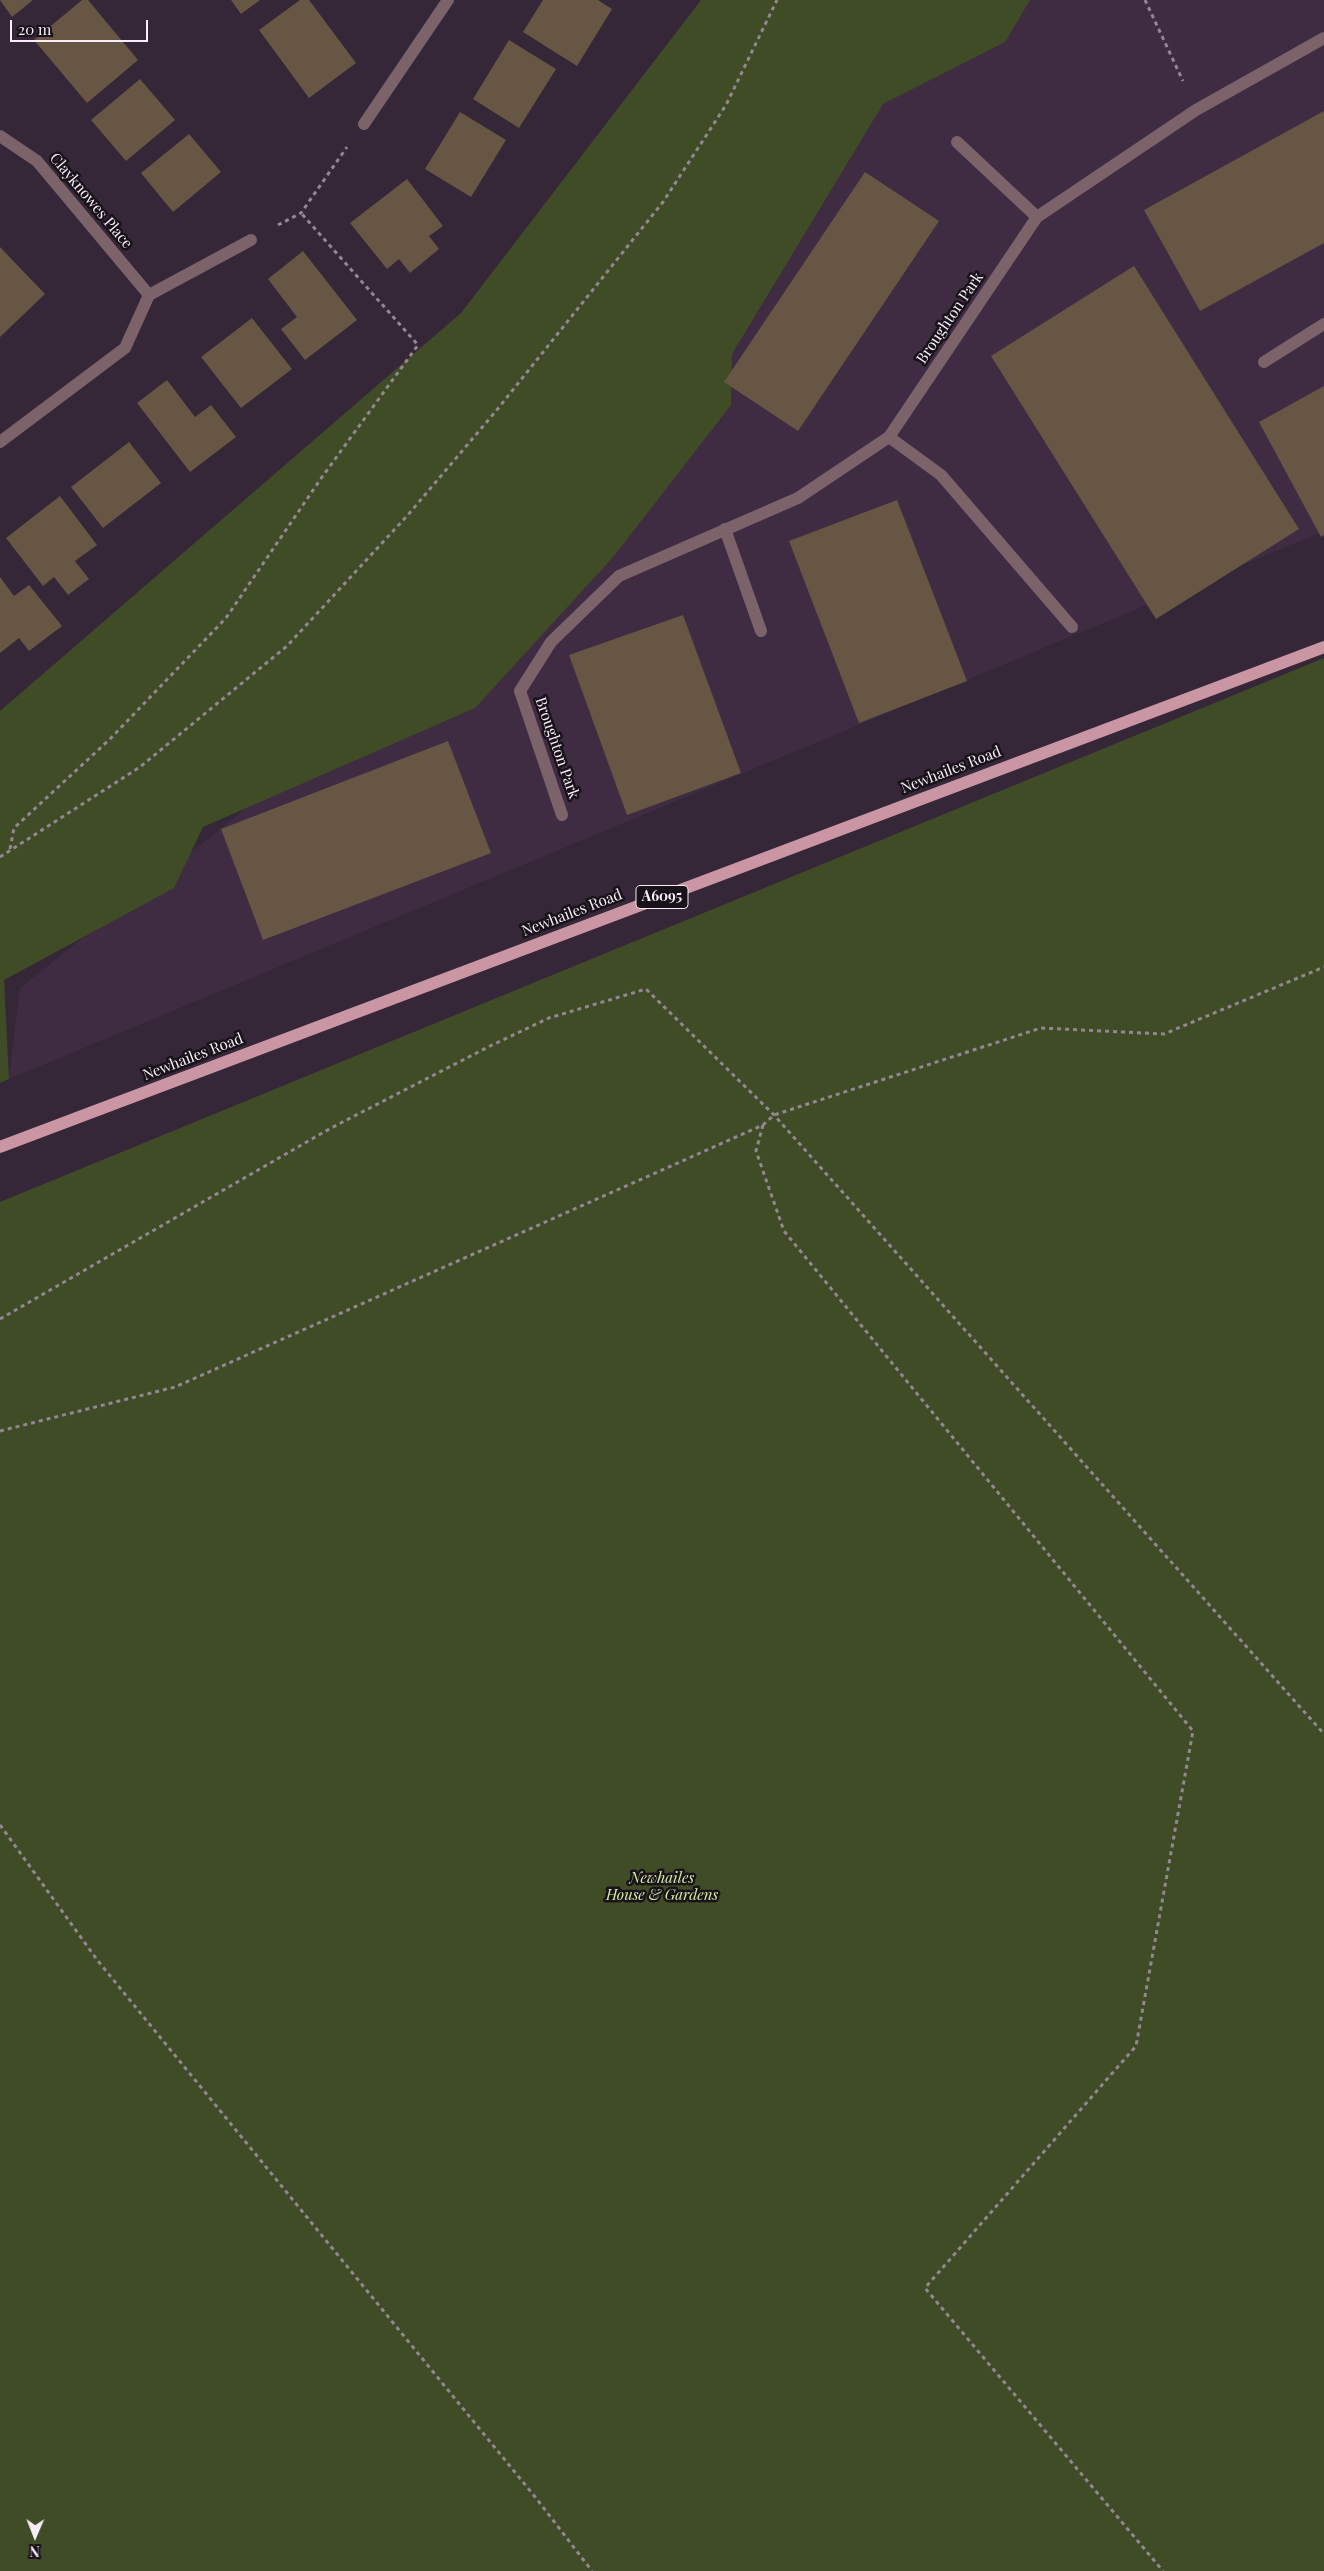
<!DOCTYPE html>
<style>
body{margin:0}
#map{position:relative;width:1324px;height:2571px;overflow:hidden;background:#352738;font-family:"Playfair Display",serif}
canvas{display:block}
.north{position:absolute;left:10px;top:2511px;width:50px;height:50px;-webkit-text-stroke:4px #19121a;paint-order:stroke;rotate:181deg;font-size:14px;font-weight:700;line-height:20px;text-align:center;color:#f7eef9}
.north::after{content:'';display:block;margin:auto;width:18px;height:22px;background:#f7eef9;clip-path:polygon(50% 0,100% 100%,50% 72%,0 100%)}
.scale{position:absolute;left:10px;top:20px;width:138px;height:22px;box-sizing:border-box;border:2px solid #f7eef9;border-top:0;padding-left:6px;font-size:15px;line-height:18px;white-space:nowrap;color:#f7eef9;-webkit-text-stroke:4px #19121a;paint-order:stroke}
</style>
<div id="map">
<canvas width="1324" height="2571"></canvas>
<div class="north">N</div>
<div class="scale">20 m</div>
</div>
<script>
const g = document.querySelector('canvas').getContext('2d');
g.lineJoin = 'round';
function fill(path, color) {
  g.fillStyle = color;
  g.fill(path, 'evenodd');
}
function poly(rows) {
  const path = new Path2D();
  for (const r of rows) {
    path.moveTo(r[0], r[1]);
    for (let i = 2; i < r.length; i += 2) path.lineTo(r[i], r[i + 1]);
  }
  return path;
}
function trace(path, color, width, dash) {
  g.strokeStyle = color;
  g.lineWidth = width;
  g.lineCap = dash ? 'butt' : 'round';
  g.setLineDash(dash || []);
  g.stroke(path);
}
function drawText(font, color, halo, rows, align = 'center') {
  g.font = font + ' "Playfair Display",serif';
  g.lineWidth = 5;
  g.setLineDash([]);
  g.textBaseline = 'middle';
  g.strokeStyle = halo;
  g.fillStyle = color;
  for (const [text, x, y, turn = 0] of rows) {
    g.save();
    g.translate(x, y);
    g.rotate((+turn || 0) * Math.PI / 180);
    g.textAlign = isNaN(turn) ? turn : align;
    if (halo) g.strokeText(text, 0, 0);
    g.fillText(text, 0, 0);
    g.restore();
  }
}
fill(poly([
 [909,0,1324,0,1324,531,9,1079,20,988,497,609]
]), '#3f2c43');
fill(poly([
 [701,0,1030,0,1005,42,883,104,732,354,731,405,614,556,475,708,203,827,174,888,4,980,9,1079,0,1083,0,711,461,313],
 [1324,658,1324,2571,0,2571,0,1202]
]), '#3f4c26');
fill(poly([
 [0,0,33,0,12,17],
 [82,0,88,0,138,60,87,103,34,40],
 [231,0,260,0,241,14],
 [300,0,309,0,356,63,309,98,259,30],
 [543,0,598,0,612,9,577,66,523,32],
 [509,40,556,69,519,128,473,99],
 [140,79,175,120,126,161,91,120],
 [1324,111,1324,243,1200,311,1144,210],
 [460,112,506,140,471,197,425,169],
 [189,134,221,172,173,212,141,173],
 [865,172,939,221,798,431,724,382],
 [407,179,443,226,429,236,439,249,410,273,399,259,387,269,350,223],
 [0,247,45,294,0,337],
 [303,251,357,320,305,360,281,329,297,317,268,279],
 [1134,266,1299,529,1156,619,991,356],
 [252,318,292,369,241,408,201,357],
 [167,380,195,417,211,405,236,437,190,472,137,403],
 [1324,386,1324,535,1321,537,1259,422],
 [129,442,161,483,103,528,71,487],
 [60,496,97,545,75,561,89,579,68,595,54,577,43,586,6,538],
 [897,500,967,681,859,723,789,541],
 [0,577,14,596,29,585,62,626,29,651,19,638,0,653],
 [683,615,741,773,627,815,569,655],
 [448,741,491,853,263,940,221,829]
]), '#665643');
trace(poly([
 [1145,0,1183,81],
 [278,225,301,213,347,147],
 [10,849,14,828,110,739,226,618,322,477,418,345,301,213],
 [0,857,140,767,287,646,407,516,496,411,663,202,726,105,777,0],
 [763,1125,756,1151,784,1231,1193,1731,1136,2046,925,2288,1163,2571],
 [0,1319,331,1128,490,1046,549,1018,646,989,774,1115,1324,1734],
 [0,1431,175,1387,763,1125,774,1115,1041,1028,1164,1034,1324,967],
 [0,1825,98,1961,536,2498,592,2571]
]), '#938795', 3, [4, 4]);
trace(poly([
 [957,142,1037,217],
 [1264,362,1324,324],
 [889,437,941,475,1072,627],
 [725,529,761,631],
 [562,815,520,691,551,642,619,576,798,498,889,437,1037,217,1196,110,1324,38]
]), '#7c6269', 12);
trace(poly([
 [364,124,448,0],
 [0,136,37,161,149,295,125,348,0,442],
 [149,295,251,240]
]), '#7c6269', 12);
trace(poly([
 [0,1147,1324,647]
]), '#cb96a4', 12);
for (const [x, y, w] of [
 [662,897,52]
]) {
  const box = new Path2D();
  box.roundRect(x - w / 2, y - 11.5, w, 23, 4);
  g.fillStyle = '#19121a';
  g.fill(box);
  trace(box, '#f7eef9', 1);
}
drawText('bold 14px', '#f7eef9', null, [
 ["A6095",662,897]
]);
drawText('15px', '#f7eef9', '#19121a', [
 ["Clayknowes Place",91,201,50],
 ["Broughton Park",950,318,-56],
 ["Broughton Park",557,748,71],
 ["Newhailes Road",951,770,-21],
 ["Newhailes Road",572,913,-21],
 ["Newhailes Road",193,1057,-21]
]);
drawText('italic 15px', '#d4ef9f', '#19121a', [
 ["Newhailes",662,1878],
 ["House & Gardens",662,1895]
]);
</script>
